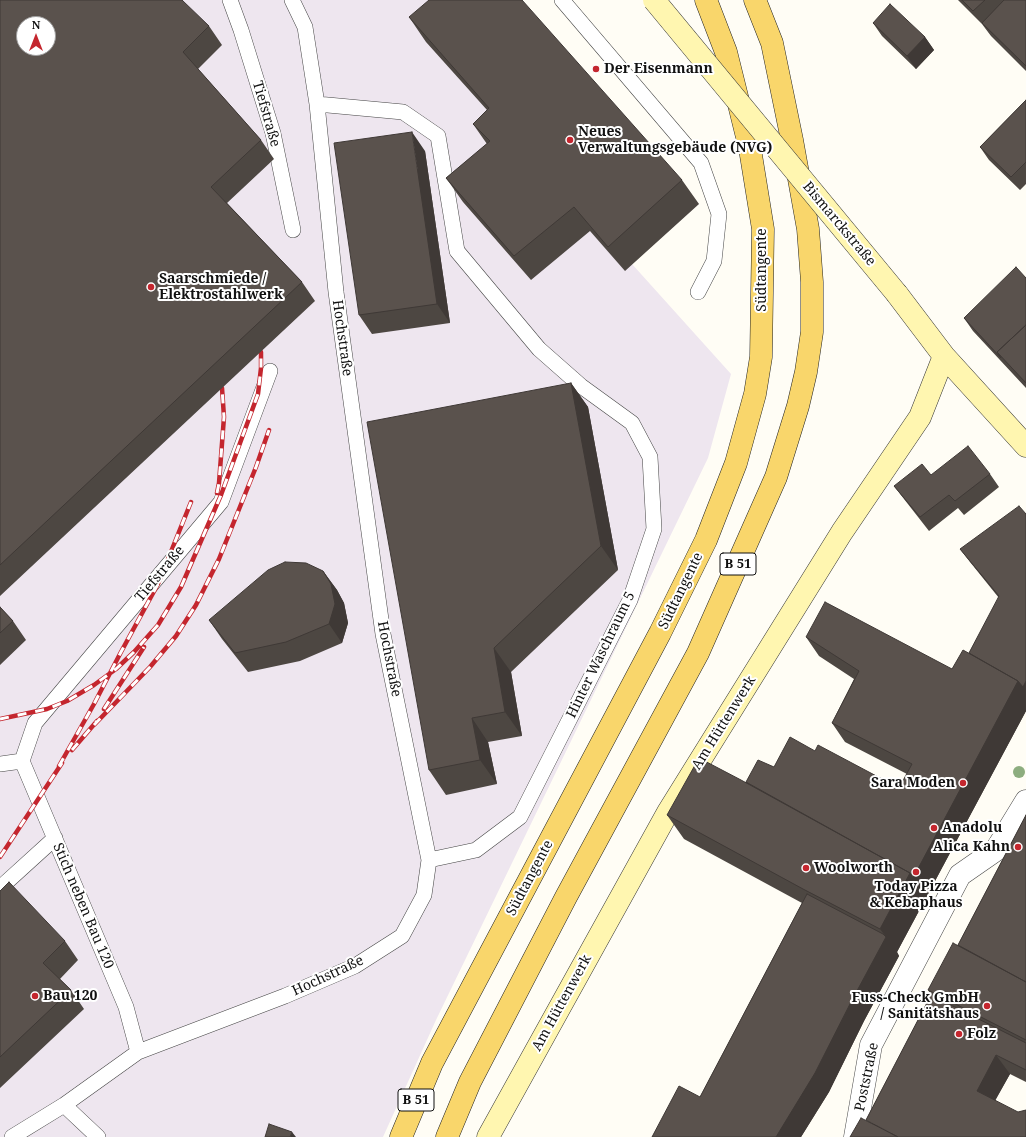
<!DOCTYPE html>
<meta charset="utf-8">
<style>
body{margin:0}
#map{position:relative;width:1026px;height:1137px;overflow:hidden;background:#fffdf5;font-family:"Noto Serif",serif}
canvas{display:block}
.north{position:absolute;left:16px;top:16px;width:40px;height:40px;box-sizing:border-box;background:#fff;border:1px solid #a0a0a0;border-radius:50%;rotate:0deg;font-size:11px;font-weight:700;line-height:16px;text-align:center;color:#111}
.north::after{content:'';display:block;margin:auto;width:14px;height:18px;background:#c4262e;clip-path:polygon(50% 0,100% 100%,50% 72%,0 100%)}
</style>
<div id="map">
<canvas width="1026" height="1137"></canvas>
<div class="north">N</div>
</div>
<script>
const g = document.querySelector('canvas').getContext('2d');
g.lineJoin = 'round';
function fill(path, color) {
  g.fillStyle = color;
  g.fill(path, 'evenodd');
}
function poly(rows) {
  const path = new Path2D();
  for (const r of rows) {
    path.moveTo(r[0], r[1]);
    for (let i = 2; i < r.length; i += 2) path.lineTo(r[i], r[i + 1]);
  }
  return path;
}
function trace(path, color, width, dash) {
  g.strokeStyle = color;
  g.lineWidth = width;
  g.lineCap = dash ? 'butt' : 'round';
  g.setLineDash(dash || []);
  g.stroke(path);
}
function drawText(font, color, halo, rows, align = 'center') {
  g.font = font + ' "Noto Serif",serif';
  g.lineWidth = 4;
  g.setLineDash([]);
  g.textBaseline = 'middle';
  g.strokeStyle = halo;
  g.fillStyle = color;
  for (const [text, x, y, turn = 0] of rows) {
    g.save();
    g.translate(x, y);
    g.rotate((+turn || 0) * Math.PI / 180);
    g.textAlign = isNaN(turn) ? turn : align;
    if (halo) g.strokeText(text, 0, 0);
    g.fillText(text, 0, 0);
    g.restore();
  }
}
fill(poly([
 [0,0,517,0,699,204,632,264,731,374,708,458,436,1020,383,1137,0,1137],
 [24,24,48,24,48,48,24,48]
]), '#eee6ef');
const service = poly([
 [230,0,241,30,273,133,293,230],
 [562,0,701,163,719,214,714,261,698,292],
 [317,104,403,112,438,136,457,251,539,349,581,386,632,423,650,457,654,529,630,600,520,817,476,850,429,860],
 [22,761,35,723,221,502,270,371],
 [22,761,126,1007,138,1052],
 [0,764,22,761],
 [0,888,55,838],
 [64,1105,98,1137],
 [12,1137,64,1105,138,1052,285,996,355,966,402,936,424,895,429,860,383,634,336,292,317,104,305,27,292,0]
]);
const minor = poly([
 [855,1137,871,1045,960,875,996,850,1026,801]
]);
const secondary = poly([
 [897,294,944,356,1026,446],
 [488,1137,668,812,842,532,920,417,944,356]
]);
const primary = poly([
 [401,1137,432,1063,660,633,706,540,736,463,755,394,761,357,763,229,750,149,726,52,706,0],
 [447,1137,470,1082,566,897,698,653,776,477,798,406,806,372,812,332,812,282,808,229,792,140,772,43,755,0]
]);
trace(service, '#444', 16);
trace(minor, '#444', 23);
trace(secondary, '#333', 23);
trace(primary, '#222', 23);
trace(service, '#fff', 15);
trace(minor, '#fff', 22);
trace(secondary, '#fff6b0', 22);
trace(primary, '#f9d66b', 22);
const rail = poly([
 [217,493,219,483,224,417,222,388],
 [104,709,144,647],
 [0,719,47,709,67,701,94,685,116,669,134,652,158,625,181,587,221,495,258,394,261,368,261,352],
 [94,725,150,667,176,636,196,605,219,559,256,467,269,430],
 [72,750,97,721],
 [59,766,94,704,121,652,158,584,191,502],
 [0,857,62,763]
]);
trace(rail, '#c4262e', 4.5);
trace(rail, '#fff', 3, [9]);
const secondaryBridge = poly([
 [654,0,897,294]
]);
trace(secondaryBridge, '#333', 23, []);
trace(secondaryBridge, '#fff6b0', 22);
g.fillStyle = '#8dad7f';
for (const [x, y] of [
 [1019,772]
]) {
  g.beginPath();
  g.arc(x, y, 6, 0, 2 * Math.PI);
  g.fill();
}
fill(poly([
 [0,0,209,26,222,45,198,69,261,140,274,159,227,203,302,282,315,301,0,596],
 [958,0,1026,0,1026,71,991,36,982,24],
 [409,17,682,180,699,204,625,271,590,231,531,280,463,202,446,178,487,144,473,124,487,110,426,42],
 [873,23,925,37,934,50,916,69,882,36],
 [1026,100,1026,184,1020,190,989,160,980,147],
 [425,151,450,323,372,334,359,315],
 [1026,278,1026,388,973,331,964,318],
 [571,383,588,407,618,570,511,672,522,736,488,742,497,784,446,795,429,770],
 [990,474,999,487,964,515,958,508,929,531,904,499,894,486,931,475],
 [1026,514,1026,711,897,952,899,956,864,1021,829,1092,801,1137,652,1137,700,1097,802,903,684,839,667,815,746,782,774,767,815,751,899,788,907,774,845,742,832,723,854,679,819,656,806,637,952,669,969,653,999,598,970,562,960,549],
 [323,571,337,590,344,603,348,623,342,643,300,661,248,672,222,639,209,620],
 [0,607,13,621,26,640,0,665],
 [1026,815,1026,1082,1010,1074,995,1100,1026,1137,866,1120,931,995,928,990,958,945],
 [0,891,65,941,78,960,60,979,71,990,84,1009,0,1088]
]), '#4d4742');
fill(poly([
 [925,37,934,50,916,69,907,56],
 [412,132,425,151,450,323,437,304],
 [571,383,588,407,618,570,601,546],
 [323,571,337,590,344,603,348,623,342,643,329,624],
 [494,648,511,672,522,736,505,712],
 [1018,681,1026,681,1026,711,897,952,899,956,864,1021,829,1092,801,1137,776,1137,886,937,880,929,910,873],
 [472,718,488,742,497,784,480,760],
 [996,1055,1010,1074,990,1110,977,1091],
 [292,1132,296,1137,290,1137]
]), '#3f3936');
const building = poly([
 [0,0,182,0,209,26,183,52,261,140,211,187,302,282,0,565,0,0],
 [24,24,48,24,48,48,24,48,24,24],
 [429,0,522,0,682,180,608,247,574,207,514,256,446,178,490,141,473,124,489,108,409,17,429,0],
 [962,0,985,0,973,11,962,0],
 [1004,0,1026,0,1026,66,982,23,1004,0],
 [890,4,925,37,907,56,873,23,890,4],
 [1026,100,1026,162,1011,177,980,147,1026,100],
 [412,132,437,304,359,315,334,143,412,132],
 [1016,267,1026,278,1026,325,997,352,1001,358,964,318,1016,267],
 [1026,325,1026,383,997,352,1026,325],
 [571,383,601,546,494,648,505,712,472,718,480,760,429,770,367,422,571,383],
 [968,446,990,474,955,501,949,495,920,517,894,486,922,464,931,475,968,446],
 [1019,506,1026,514,1026,681,1023,687,1018,681,969,653,999,596,960,549,1019,506],
 [285,562,306,563,323,571,331,584,335,604,329,624,286,642,235,653,209,620,268,570,285,562],
 [825,602,952,669,963,650,1018,681,913,878,910,873,746,782,758,760,774,767,790,737,815,751,818,745,899,788,912,764,832,723,859,671,806,637,825,602],
 [0,607,13,621,0,633,0,607],
 [699,758,741,780,910,873,880,929,803,889,667,815,699,758],
 [1026,815,1026,982,958,945,1026,815],
 [9,882,65,941,43,963,71,990,0,1057,0,891,9,882],
 [807,894,883,934,886,937,851,1002,815,1073,776,1137,652,1137,679,1086,700,1097,807,894],
 [953,943,1026,982,1026,1040,928,990,953,943],
 [931,995,1026,1043,1026,1070,996,1055,977,1091,1018,1112,1026,1110,1026,1137,898,1137,866,1120,931,995],
 [861,1118,898,1137,850,1137,861,1118],
 [269,1124,292,1132,290,1137,265,1137,269,1124]
]);
fill(building, '#5a524d');
trace(building, '#3f3936', 1);
for (const [x, y, r, color] of [
 [596,69,4,"#c4262e"],
 [570,140,4,"#c4262e"],
 [151,287,4,"#c4262e"],
 [963,783,4,"#c4262e"],
 [934,828,4,"#c4262e"],
 [1018,847,4,"#c4262e"],
 [806,868,4,"#c4262e"],
 [916,872,4,"#c4262e"],
 [35,996,4,"#c4262e"],
 [987,1006,4,"#c4262e"],
 [959,1034,4,"#c4262e"]
]) {
  const dot = new Path2D();
  dot.arc(x, y, r, 0, 2 * Math.PI);
  g.fillStyle = color;
  g.fill(dot);
  trace(dot, '#fff', 1.5);
}
for (const [x, y, w] of [
 [738,564,36],
 [416,1100,36]
]) {
  const box = new Path2D();
  box.roundRect(x - w / 2, y - 11, w, 22, 3);
  g.fillStyle = '#fff';
  g.fill(box);
  trace(box, '#111', 1);
}
drawText('bold 13px', '#111', null, [
 ["B 51",738,564],
 ["B 51",416,1100]
]);
drawText('bold 14px', '#111', '#fff', [
 ["Der Eisenmann",604,69],
 ["Neues",578,132],
 ["Verwaltungsgebäude (NVG)",578,148],
 ["Saarschmiede /",159,279],
 ["Elektrostahlwerk",159,295],
 ["Sara Moden",955,783,"right"],
 ["Anadolu",942,828],
 ["Alica Kahn",1010,847,"right"],
 ["Woolworth",814,868],
 ["Today Pizza",916,887,"center"],
 ["& Kebaphaus",916,903,"center"],
 ["Bau 120",43,996],
 ["Fuss-Check GmbH",979,998,"right"],
 ["/ Sanitätshaus",979,1014,"right"],
 ["Folz",967,1034]
], 'left');
drawText('14px', '#111', '#fff', [
 ["Tiefstraße",266,114,74],
 ["Bismarckstraße",839,224,50],
 ["Südtangente",762,270,-90],
 ["Hochstraße",342,338,82],
 ["Tiefstraße",160,574,-50],
 ["Südtangente",681,591,-64],
 ["Hinter Waschraum 5",601,655,-64],
 ["Hochstraße",389,659,79],
 ["Am Hüttenwerk",724,723,-58],
 ["Südtangente",530,878,-62],
 ["Stich neben Bau 120",83,906,67],
 ["Hochstraße",328,976,-25],
 ["Am Hüttenwerk",562,1003,-61],
 ["Poststraße",867,1077,-78]
]);
</script>
